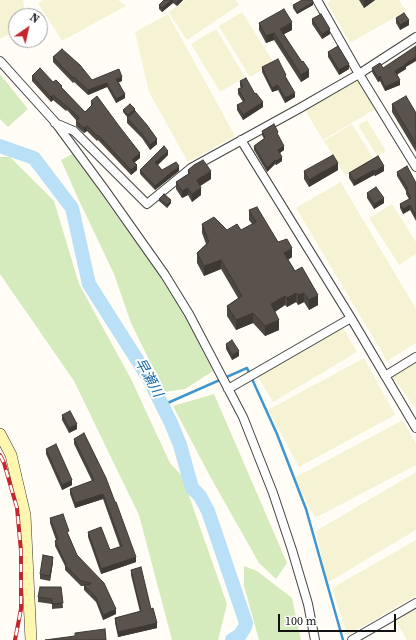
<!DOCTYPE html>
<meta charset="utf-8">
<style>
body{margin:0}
#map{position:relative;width:416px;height:640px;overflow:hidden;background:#fffdf5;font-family:"Source Serif 4",serif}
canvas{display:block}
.north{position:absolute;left:8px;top:8px;width:40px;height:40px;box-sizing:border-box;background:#fff;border:1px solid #a0a0a0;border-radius:50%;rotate:34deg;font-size:11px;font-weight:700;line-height:16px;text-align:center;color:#111}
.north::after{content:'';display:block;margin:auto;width:14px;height:18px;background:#c4262e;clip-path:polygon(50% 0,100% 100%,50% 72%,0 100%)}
.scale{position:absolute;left:278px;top:614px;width:118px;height:18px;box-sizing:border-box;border:2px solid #111;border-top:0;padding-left:5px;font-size:12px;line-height:14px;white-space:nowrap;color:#111;-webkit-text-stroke:3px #fff;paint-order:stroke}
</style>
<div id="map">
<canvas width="416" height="640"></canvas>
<div class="north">N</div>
<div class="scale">100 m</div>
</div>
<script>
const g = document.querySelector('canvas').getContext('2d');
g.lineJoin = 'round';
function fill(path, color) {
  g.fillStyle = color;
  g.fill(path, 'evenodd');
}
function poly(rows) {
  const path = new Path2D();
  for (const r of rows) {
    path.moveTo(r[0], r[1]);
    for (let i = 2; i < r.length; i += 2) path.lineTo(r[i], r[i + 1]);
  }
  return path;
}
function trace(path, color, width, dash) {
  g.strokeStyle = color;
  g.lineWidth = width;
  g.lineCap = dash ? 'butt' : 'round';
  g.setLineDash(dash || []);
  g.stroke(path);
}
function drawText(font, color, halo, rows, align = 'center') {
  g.font = font + ' "Source Serif 4","Noto Sans JP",serif';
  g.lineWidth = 4;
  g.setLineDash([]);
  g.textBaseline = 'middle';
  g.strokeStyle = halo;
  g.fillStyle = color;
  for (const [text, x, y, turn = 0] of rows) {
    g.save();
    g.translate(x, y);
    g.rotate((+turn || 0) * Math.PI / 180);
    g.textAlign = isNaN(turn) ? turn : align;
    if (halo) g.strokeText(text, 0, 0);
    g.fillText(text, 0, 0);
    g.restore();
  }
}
fill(poly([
 [0,0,23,0,25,16,16,16,16,30,0,39],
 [44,0,118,0,126,6,62,41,38,3],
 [186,0,236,0,239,5,187,40,168,12],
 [332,0,399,0,406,11,350,43,327,3],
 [242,12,274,63,250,77,219,26],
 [168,14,235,136,188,162,149,92,135,32],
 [216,29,245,77,220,92,191,44],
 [356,77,375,109,323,140,304,108],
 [367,120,386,151,377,156,358,125],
 [352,124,373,158,345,175,324,141],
 [340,181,416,309,416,343,387,361,296,208,339,183],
 [392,204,416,242,416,254,399,265,369,218],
 [342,326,357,352,273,402,257,376],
 [364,358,395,415,299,467,268,410],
 [416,358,416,409,392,376],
 [403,420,416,444,416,465,315,518,294,478],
 [416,472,416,530,327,583,316,531],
 [416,540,416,596,347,635,332,588],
 [416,609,416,640,407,640,396,621]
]), '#f6f3d4');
fill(poly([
 [0,74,28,109,8,127,0,119],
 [74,153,111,208,158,271,189,322,213,371,185,389,165,392,131,323,114,274,77,196,61,160],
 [0,157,10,157,54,201,79,284,131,379,170,463,182,476,227,604,218,640,172,640,139,515,74,381,0,274],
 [214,394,287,563,276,579,259,563,211,478,173,406],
 [244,566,257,571,292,598,301,640,259,640,244,586]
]), '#d5ebbd');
trace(poly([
 [163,405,247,368,277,434,306,509,343,640]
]), '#3f96cf', 2.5);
trace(poly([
 [0,146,34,158,72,208,89,284,148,377,171,423,180,445,192,488,200,496,208,511,246,623,245,627,240,635,232,640]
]), '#b9e0f7', 14);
const street = poly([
 [317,0,359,74,416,167],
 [0,61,55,122,105,190,165,275,189,314,243,417,273,493,292,550,308,604,315,640],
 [55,123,74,131,147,204,191,168,300,108,359,74,416,37],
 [241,140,351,318,416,428],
 [385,376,416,357],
 [228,389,351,318],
 [352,640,416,603]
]);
const secondary = poly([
 [0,434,11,455,25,515,31,640]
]);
trace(street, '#444', 10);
trace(secondary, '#333', 12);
trace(street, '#fff', 8);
trace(secondary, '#fff6b0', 11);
const rail = poly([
 [0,455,4,463,17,508,21,551,21,609,15,640]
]);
trace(rail, '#c4262e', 4);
trace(rail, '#fff', 2.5, [8]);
fill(poly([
 [164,0,183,0,177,6,173,3,162,12,159,9,159,5],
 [359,0,375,0,364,8],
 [293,5,313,5,297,14,293,8],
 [396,18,409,25,400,30,396,23],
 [312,19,330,34,322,39,312,24],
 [259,23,292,30,284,34,309,77,301,82,274,40,266,43,259,30],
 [328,52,349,69,339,75,328,57],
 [53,57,92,80,122,81,119,82,125,98,116,103,107,87,88,95,74,82,73,83,53,62],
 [262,67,286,78,295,97,285,103,278,90,272,92,262,72],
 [406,67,406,69,397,74,400,85,385,91,380,81,378,82,372,72,372,68],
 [32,76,53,82,62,88,85,112,91,106,91,101,140,158,135,162,137,170,131,175,98,140,97,141,87,131,84,133,76,126,76,120,67,110,66,111,53,100,51,102,32,81],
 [240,81,263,107,243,120,237,110,237,105,243,102,238,94,238,89,241,88,240,86],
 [392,104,416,113,416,152,392,112],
 [123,110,135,112,157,144,150,150,142,138,127,123,127,118,128,118,123,112],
 [262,131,278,136,284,150,280,153,282,161,276,165,275,164,267,172,254,150,254,146,264,139,262,135],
 [168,155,158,165,162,170,179,171,155,190,140,174,140,170],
 [378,156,384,171,375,176,374,175,354,186,349,178,349,173],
 [188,170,211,179,200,186,201,195,192,202,188,195,182,198,176,189,176,182,188,174],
 [338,170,309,187,304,179,304,171],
 [397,172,416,183,416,221,410,210,403,214,400,208,400,204,409,199,406,194,406,191,397,176],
 [367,193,384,203,374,209,367,198],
 [159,199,171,203,167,208,159,201],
 [249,210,292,257,288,260,295,271,318,305,309,310,304,302,298,305,296,302,287,307,285,305,275,312,279,330,265,336,253,323,236,330,227,316,227,306,238,298,221,269,204,276,197,263,197,253,206,244,202,233,202,224,227,230,241,230,252,224,249,220],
 [226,344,239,356,232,360,226,349],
 [62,415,77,429,69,433,62,420],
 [84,433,136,562,101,574,88,537,88,532,110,550,120,547,103,499,75,508,70,494,70,489,92,481,74,444,74,439],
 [46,449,72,485,62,490,46,454],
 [50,518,69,536,77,555,116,614,103,620,96,602,84,590,84,586,81,586,65,570,65,566,55,546,55,541,56,540,50,523],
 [53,562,50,581,40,579,40,574],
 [131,570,151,609,157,628,118,637,115,623,115,618,140,612,131,575],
 [61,587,63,608,52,609,52,604,38,602,38,597]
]), '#4d4742');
fill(poly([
 [172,0,173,0,173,3,162,12,162,8],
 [179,0,183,0,177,6,177,2],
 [365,0,375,0,364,8,364,1],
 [313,2,313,5,297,14,297,12],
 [409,20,409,25,400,30,400,25],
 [292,22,292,30,280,36,280,29],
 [330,29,330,34,322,39,322,34],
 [274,33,274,40,266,43,266,36],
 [416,57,416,61,406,67,406,69,395,76,395,71,406,63],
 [349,64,349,69,339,75,339,70],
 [309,70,309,77,301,82,301,75],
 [380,76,380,81,378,82,378,78],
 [122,77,122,81,116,83,116,79],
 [400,80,400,85,385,91,385,87],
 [107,83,107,87,88,95,88,90],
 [278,85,278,90,272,92,272,88],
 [295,93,295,97,285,103,285,98],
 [125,94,125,98,116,103,116,99],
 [53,95,53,100,51,102,51,97],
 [263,102,263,107,243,120,243,115],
 [135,109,135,112,128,118,128,115],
 [87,126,87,131,84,133,84,128],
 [157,139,157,144,150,150,150,145],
 [284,146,284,150,278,154,278,150],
 [168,151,168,155,155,167,155,162],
 [140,153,140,158,132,164,132,160],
 [282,157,282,161,276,165,276,161],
 [275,160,275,164,267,172,267,168],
 [338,163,338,170,309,187,309,180],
 [137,165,137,170,131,175,131,170],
 [179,166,179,171,155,190,155,186],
 [384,166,384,171,375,176,375,171],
 [374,170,374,175,354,186,354,181],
 [211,171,211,179,197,188,197,180],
 [188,188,188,195,182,198,182,191],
 [201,188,201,195,192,202,192,194],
 [384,198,384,203,374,209,374,204],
 [171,200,171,203,167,208,167,205],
 [410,205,410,210,403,214,403,209],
 [292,248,292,257,284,262,284,253],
 [221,260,221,269,204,276,204,266],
 [296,293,296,302,287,307,287,298],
 [304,293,304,302,298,305,298,295],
 [318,295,318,305,309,310,309,300],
 [285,296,285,305,271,314,271,304],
 [253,313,253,323,236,330,236,320],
 [279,320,279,330,265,336,265,326],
 [239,351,239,356,232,360,232,355],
 [77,424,77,429,69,433,69,428],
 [72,480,72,485,62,490,62,485],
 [103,494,103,499,75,508,75,503],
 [53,557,53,562,50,581,50,576],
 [136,557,136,562,101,574,101,569],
 [116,609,116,614,103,620,103,615],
 [157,623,157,628,118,637,118,632]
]), '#3f3936');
const building = poly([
 [164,0,172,0,162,8,159,5,164,0],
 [302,0,312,0,313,2,297,12,293,5,302,0],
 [284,9,292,22,280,29,302,62,303,61,309,70,301,75,274,33,266,36,259,23,284,9],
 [404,13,409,20,400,25,396,18,404,13],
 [321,14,330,29,322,34,312,19,321,14],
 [338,46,349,64,339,70,328,52,338,46],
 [416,46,416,57,406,63,406,64,395,71,400,80,385,87,380,76,378,78,372,68,380,63,383,68,416,46],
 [62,49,80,65,92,80,119,69,122,77,116,79,125,94,116,99,107,83,88,90,74,77,73,78,53,57,62,49],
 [278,59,286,75,285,76,295,93,285,98,278,85,272,88,262,67,278,59],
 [40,68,53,82,56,80,62,86,61,87,85,112,93,104,91,101,97,96,119,126,140,153,132,160,137,165,131,170,98,135,97,136,87,126,84,128,76,121,79,118,67,106,66,106,53,95,51,97,32,76,40,68],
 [246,78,255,94,256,93,263,102,243,115,237,105,245,101,238,89,243,87,240,81,246,78],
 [406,96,416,113,416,144,392,104,406,96],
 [130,104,135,109,128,115,123,110,130,104],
 [135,111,147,125,157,139,150,145,142,134,127,118,135,111],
 [274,124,278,132,277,133,284,146,278,150,282,157,276,161,275,160,267,168,254,146,265,138,262,131,274,124],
 [164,146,168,151,155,162,162,170,176,162,179,166,155,186,140,170,164,146],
 [333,155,338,163,309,180,304,171,333,155],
 [378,156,384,166,375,171,374,170,354,181,349,173,378,156],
 [203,160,211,171,197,180,201,188,192,194,188,188,182,191,176,182,190,173,188,170,194,165,203,160],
 [407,166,416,183,416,216,410,205,403,209,400,204,411,198,406,189,408,189,397,172,407,166],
 [376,187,384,198,374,204,367,193,376,187],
 [164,194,171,200,167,205,159,199,164,194],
 [257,207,278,242,287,239,292,248,284,253,295,271,302,267,318,295,309,300,304,293,298,295,296,293,287,298,285,296,271,304,279,320,265,326,253,313,236,320,227,306,242,296,221,260,204,266,197,253,209,242,202,224,214,217,227,230,237,224,241,230,256,222,249,210,257,207],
 [232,340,239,351,232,355,226,344,232,340],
 [70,411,77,424,69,428,62,415,70,411],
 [84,433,106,478,115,502,116,502,136,557,101,569,88,532,101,527,110,550,122,546,103,494,75,503,70,489,94,480,74,439,84,433],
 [56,444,72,480,62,485,46,449,56,444],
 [63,514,69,531,67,532,77,555,104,583,116,609,103,615,96,597,84,585,91,584,91,583,81,581,65,565,66,564,55,541,58,539,50,518,63,514],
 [43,555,53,557,50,576,40,574,43,555],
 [141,567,151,609,153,608,157,623,118,632,115,618,141,611,131,570,141,567],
 [40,587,61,587,63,603,52,604,52,599,38,597,40,587],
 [105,629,106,640,45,640,75,636,75,633,105,629]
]);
fill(building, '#5a524d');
trace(building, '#3f3936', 1);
drawText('italic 14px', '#1768a6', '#fff', [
 ["早瀬川",148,378,61]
]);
</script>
